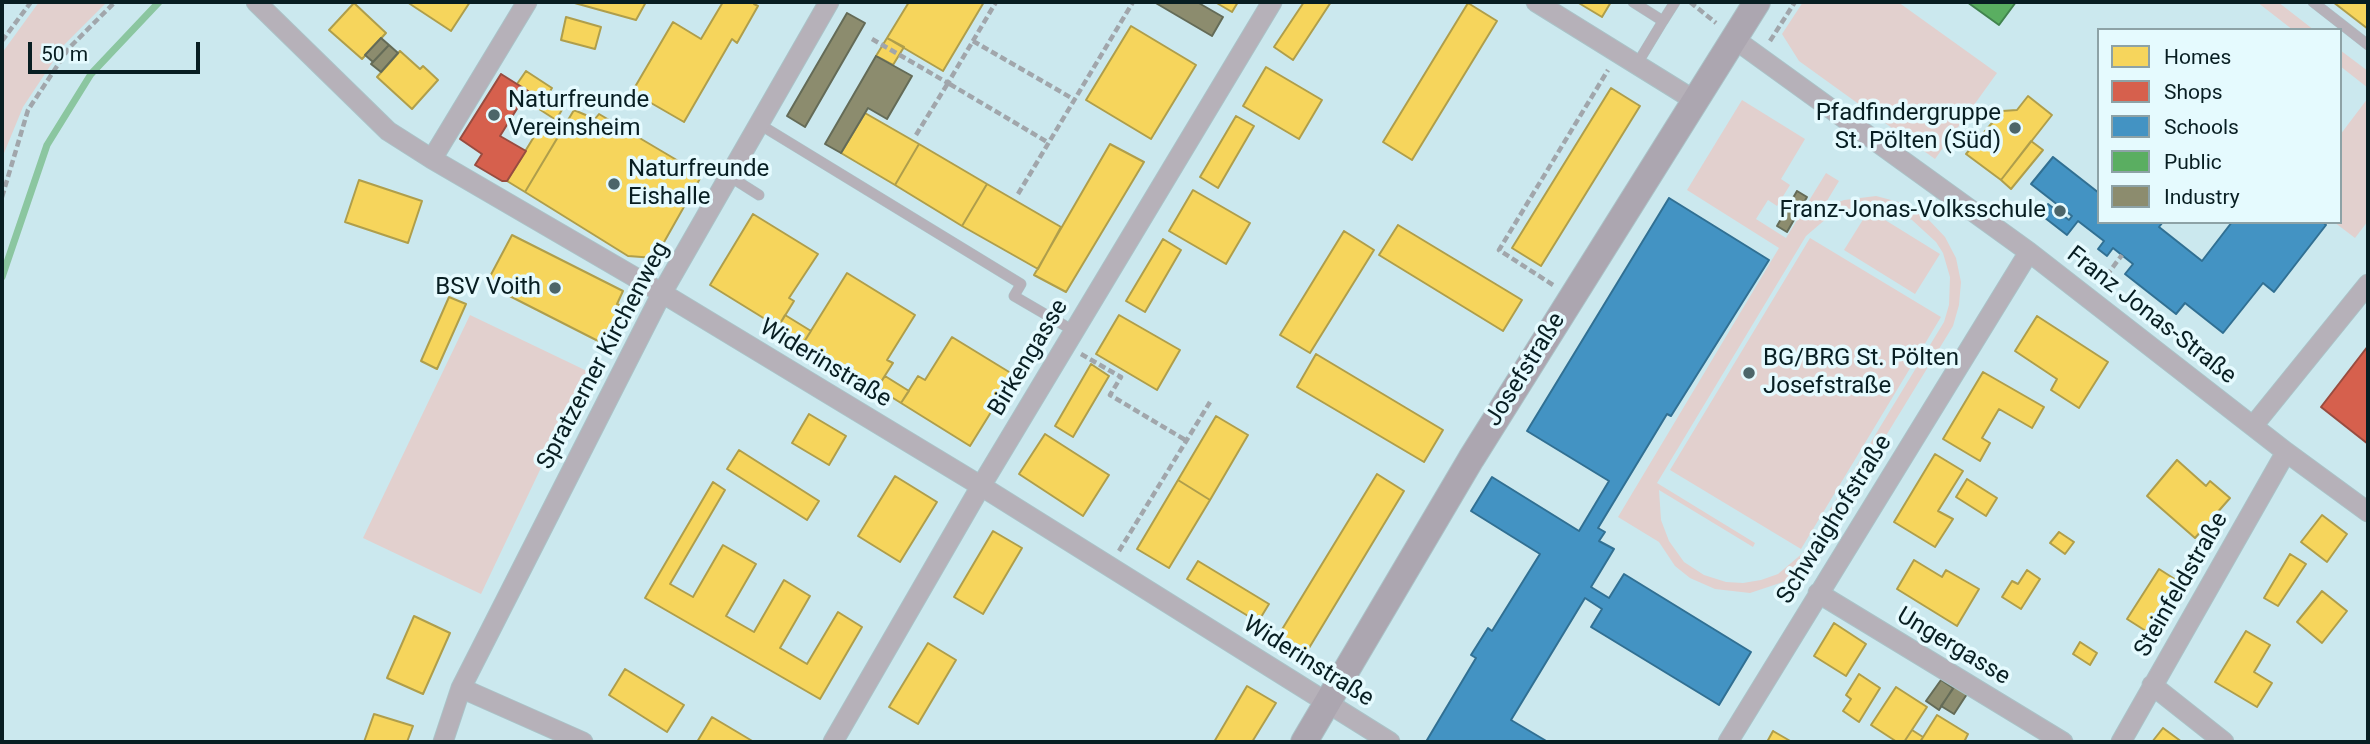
<!DOCTYPE html>
<meta charset="utf-8">
<style>
body{margin:0}
#map{position:relative;width:2370px;height:744px;overflow:hidden;background:#cbe8ee;font-family:Roboto,sans-serif}
canvas{display:block}
.frame{position:absolute;inset:0;border:4px solid #081e22;pointer-events:none}
.legend{position:absolute;left:2097px;top:28px;width:245px;height:196px;box-sizing:border-box;background:#e5fafe;border:2px solid #8da2a6;margin:0;padding:9px 12px;list-style:none;font-size:21px;color:#081e22}
.legend li{display:flex;align-items:center;gap:14px;height:35px}
.legend b{width:35px;border:2px solid #8da2a6}
.scale{position:absolute;left:28px;top:42px;width:172px;height:32px;box-sizing:border-box;border:4px solid #081e22;border-top:0;padding-left:9px;font-size:21px;line-height:24px;white-space:nowrap;color:#081e22;-webkit-text-stroke:5px #e5fafe;paint-order:stroke}
</style>
<div id="map">
<canvas width="2370" height="744"></canvas>
<div class="frame"></div>
<ul class="legend">
<li><b style="height:19px;background:#f6d55c"></b>Homes</li>
<li><b style="height:19px;background:#d6604d"></b>Shops</li>
<li><b style="height:19px;background:#4393c3"></b>Schools</li>
<li><b style="height:19px;background:#5aae61"></b>Public</li>
<li><b style="height:19px;background:#8c8c6e"></b>Industry</li>
</ul>
<div class="scale">50 m</div>
</div>
<script>
const g = document.querySelector('canvas').getContext('2d');
g.lineJoin = 'round';
function fill(path, color) {
  g.fillStyle = color;
  g.fill(path, 'evenodd');
}
function poly(rows) {
  const path = new Path2D();
  for (const r of rows) {
    path.moveTo(r[0], r[1]);
    for (let i = 2; i < r.length; i += 2) path.lineTo(r[i], r[i + 1]);
  }
  return path;
}
function trace(path, color, width, dash) {
  g.strokeStyle = color;
  g.lineWidth = width;
  g.lineCap = dash ? 'butt' : 'round';
  g.setLineDash(dash || []);
  g.stroke(path);
}
function drawText(font, color, halo, rows, align = 'center') {
  g.font = font + ' Roboto,sans-serif';
  g.lineWidth = 7;
  g.setLineDash([]);
  g.textBaseline = 'middle';
  g.strokeStyle = halo;
  g.fillStyle = color;
  for (const [text, x, y, turn = 0] of rows) {
    g.save();
    g.translate(x, y);
    g.rotate((+turn || 0) * Math.PI / 180);
    g.textAlign = isNaN(turn) ? turn : align;
    if (halo) g.strokeText(text, 0, 0);
    g.fillText(text, 0, 0);
    g.restore();
  }
}
fill(poly([
 [39,2,107,2,64,45,23,107,2,158,2,53],
 [1803,2,1898,2,1997,73,1935,159,1799,61,1782,34],
 [2257,2,2278,2,2314,30,2293,30],
 [2340,50,2368,71,2368,88,2340,66],
 [2368,98,2368,221,2355,238,2334,222,2340,222,2340,135],
 [1742,100,1805,139,1781,179,1790,185,1777,206,1768,200,1756,219,1786,238,1826,173,1839,181,1822,209,1844,200,1876,196,1906,204,1928,219,1945,237,1956,258,1961,282,1959,305,1953,326,1810,560,1803,569,1783,582,1750,593,1715,589,1690,578,1675,566,1659,542,1618,517,1779,248,1687,190],
 [1868,207,1884,208,1912,220,1936,242,1943,253,1950,277,1949,305,1944,322,1804,552,1778,574,1761,580,1743,583,1726,582,1704,575,1684,562,1669,541,1661,520,1659,490,1753,547,1755,543,1657,483,1806,236,1827,218,1854,209],
 [1869,210,1940,254,1915,294,1844,250],
 [1810,238,1941,317,1801,549,1670,470],
 [470,315,587,371,481,594,363,538]
]), '#e2d0ce');
const homes = poly([
 [407,2,470,2,451,31,407,2],
 [571,2,646,2,636,20,571,2],
 [723,2,756,2,754,4,758,6,737,43,732,39,684,122,632,92,673,22,701,39,723,2],
 [909,2,984,2,943,71,887,38,909,2],
 [1215,2,1238,2,1232,12,1215,2],
 [1304,2,1331,2,1293,60,1274,47,1304,2],
 [1577,2,1611,2,1602,17,1577,2],
 [2333,2,2368,2,2368,29,2333,2],
 [354,3,386,33,362,59,329,30,354,3],
 [1468,3,1497,21,1412,160,1383,142,1468,3],
 [566,17,601,27,595,49,561,40,566,17],
 [1131,26,1196,65,1151,139,1086,100,1131,26],
 [887,38,904,47,893,65,876,56,887,38],
 [400,51,420,69,423,66,438,80,412,109,377,77,400,51],
 [1266,67,1322,100,1299,139,1243,106,1266,67],
 [526,71,552,88,546,98,563,108,556,120,539,109,542,104,526,94,528,91,517,84,526,71],
 [1611,88,1640,106,1541,266,1512,248,1611,88],
 [2028,96,2052,115,2001,180,1966,154,2002,111,2017,110,2028,96],
 [574,110,595,119,599,114,702,175,655,258,628,256,525,192,574,110],
 [865,113,919,144,895,185,841,153,865,113],
 [1236,116,1254,126,1218,188,1200,177,1236,116],
 [543,122,561,132,525,192,507,181,543,122],
 [2031,141,2043,150,2011,189,2001,180,2031,141],
 [919,144,987,184,962,226,895,185,919,144],
 [1110,144,1144,162,1066,292,1034,275,1110,144],
 [359,180,422,201,408,243,345,222,359,180],
 [987,184,1061,227,1038,269,962,226,987,184],
 [1193,190,1250,223,1226,264,1169,231,1193,190],
 [753,214,818,254,789,298,794,301,778,327,710,285,753,214],
 [1398,225,1522,300,1503,331,1379,255,1398,225],
 [1344,231,1374,250,1310,353,1280,335,1344,231],
 [512,235,623,291,617,304,628,309,615,335,606,330,600,342,486,284,512,235],
 [1163,239,1181,250,1145,312,1126,301,1163,239],
 [847,273,915,315,887,360,893,363,877,388,804,342,847,273],
 [449,297,466,304,437,369,421,361,449,297],
 [785,315,811,331,804,342,778,327,785,315],
 [1119,315,1180,350,1157,390,1096,354,1119,315],
 [2037,316,2108,362,2079,408,2051,390,2057,379,2015,351,2037,316],
 [952,337,1014,375,970,446,901,403,918,376,925,380,952,337],
 [1316,354,1443,430,1424,462,1297,387,1316,354],
 [1091,364,1109,376,1073,437,1055,426,1091,364],
 [1983,372,2044,407,2032,428,1999,409,1982,438,1990,443,1980,461,1943,439,1983,372],
 [885,376,909,391,901,403,877,388,885,376],
 [809,414,846,436,829,465,792,443,809,414],
 [1216,416,1248,435,1210,500,1178,480,1216,416],
 [1045,434,1109,475,1083,516,1019,474,1045,434],
 [739,450,819,501,807,520,727,469,739,450],
 [1935,454,1963,471,1938,511,1953,519,1935,547,1894,522,1935,454],
 [2177,460,2206,486,2210,481,2230,498,2195,538,2147,496,2177,460],
 [1377,474,1404,491,1306,653,1278,636,1377,474],
 [895,476,937,502,900,562,858,536,895,476],
 [1967,479,1997,498,1986,516,1956,497,1967,479],
 [1178,480,1210,500,1169,568,1137,549,1178,480],
 [713,482,725,490,670,584,693,597,723,545,756,564,726,616,754,632,784,580,810,596,780,648,807,664,838,612,862,627,820,699,645,598,713,482],
 [2322,515,2347,534,2327,562,2301,542,2322,515],
 [993,531,1022,548,983,614,954,597,993,531],
 [2059,532,2074,542,2065,554,2050,543,2059,532],
 [2290,554,2306,564,2278,606,2264,598,2290,554],
 [1914,560,1942,577,1946,570,1979,589,1957,626,1897,589,1914,560],
 [1198,561,1269,604,1258,622,1187,579,1198,561],
 [2159,569,2181,583,2149,633,2127,619,2159,569],
 [2027,570,2040,579,2021,609,2002,597,2012,581,2018,584,2027,570],
 [2322,591,2347,611,2322,643,2297,622,2322,591],
 [414,616,450,633,423,694,387,678,414,616],
 [1834,623,1866,644,1846,676,1814,656,1834,623],
 [2246,631,2270,645,2254,672,2272,683,2257,707,2215,682,2246,631],
 [2080,642,2097,653,2090,665,2073,654,2080,642],
 [928,643,956,660,918,724,889,707,928,643],
 [625,669,684,705,667,732,609,695,625,669],
 [1859,674,1880,688,1859,722,1843,711,1851,699,1846,695,1859,674],
 [1247,686,1276,703,1252,742,1214,742,1247,686],
 [1896,687,1927,707,1904,742,1897,742,1871,725,1896,687],
 [374,714,413,726,407,742,364,742,374,714],
 [1937,715,1968,734,1964,742,1920,742,1937,715],
 [712,717,754,742,697,742,712,717],
 [2163,728,2182,742,2152,742,2163,728],
 [1912,730,1923,737,1920,742,1904,742,1912,730],
 [1773,731,1792,742,1767,742,1773,731]
]);
fill(homes, '#f6d55c');
trace(homes, '#af9e4b', 2);
const shops = poly([
 [501,74,528,91,500,136,526,151,507,181,502,181,475,165,482,154,460,139,501,74],
 [2368,346,2368,444,2321,407,2368,346]
]);
fill(shops, '#d6604d');
trace(shops, '#984c40', 2);
const schools = poly([
 [2053,157,2099,193,2099,222,2163,222,2159,227,2202,261,2232,222,2323,222,2326,225,2274,292,2263,283,2223,333,2185,303,2176,314,2125,274,2133,264,2113,248,2107,256,2098,249,2104,241,2078,221,2067,235,2040,214,2048,204,2069,220,2072,216,2031,184,2053,157],
 [1669,198,1769,260,1671,416,1667,414,1598,528,1605,532,1599,541,1614,549,1591,587,1609,598,1624,574,1751,652,1719,705,1591,627,1602,609,1585,598,1511,720,1548,742,1431,742,1427,740,1476,658,1471,655,1488,628,1492,631,1540,554,1471,511,1492,477,1579,531,1609,481,1527,431,1669,198]
]);
fill(schools, '#4393c3');
trace(schools, '#317093', 2);
const public = poly([
 [1967,2,2016,2,1999,25,1967,2]
]);
fill(public, '#5aae61');
trace(public, '#41834e', 2);
const industry = poly([
 [1154,2,1197,2,1223,17,1212,36,1154,2],
 [847,13,865,23,805,127,787,116,847,13],
 [381,38,389,45,373,62,365,55,381,38],
 [389,45,398,53,381,72,371,64,389,45],
 [876,56,912,76,887,119,868,108,841,153,825,144,876,56],
 [1797,191,1807,197,1787,232,1777,226,1797,191],
 [1941,680,1953,688,1939,710,1926,701,1941,680],
 [1955,686,1967,694,1954,714,1941,706,1955,686]
]);
fill(industry, '#8c8c6e');
trace(industry, '#646b57', 2);
trace(poly([
 [2,277,47,145,91,74,159,2]
]), '#8bc6a0', 7);
const lane = poly([
 [1633,2,1663,21,1675,2],
 [2313,2,2368,45],
 [1637,64,1663,21],
 [759,124,1021,284,1014,296,1074,331],
 [729,176,759,195]
]);
const street = poly([
 [256,2,388,131,432,159,662,293,981,486,1390,742],
 [1536,2,1694,100],
 [1733,38,2029,252,2286,452,2368,512],
 [432,159,527,2],
 [2253,426,2368,284],
 [1818,593,2063,742],
 [2152,685,2224,742],
 [461,688,583,742],
 [443,742,461,688,662,293,829,2],
 [833,742,981,486,1272,2],
 [1728,742,2029,252],
 [2121,742,2286,452]
]);
const secondary = poly([
 [1304,742,1471,459,1757,2]
]);
trace(lane, '#aac2c7', 11);
trace(street, '#aac2c7', 21);
trace(secondary, '#aac2c7', 28);
trace(poly([
 [1690,2,1716,23],
 [872,39,948,83,996,2],
 [2,41,31,2],
 [973,41,1075,100],
 [1770,41,1795,2],
 [916,135,948,83,1049,143],
 [1018,194,1133,2],
 [2,197,28,110,69,48,115,2],
 [2100,284,2122,255],
 [1553,285,1499,250,1608,70],
 [1081,354,1121,377,1110,395,1187,441],
 [1119,551,1210,402]
]), '#a1a6ab', 4.5, [7, 3.5]);
trace(lane, '#b6b1b9', 10);
trace(street, '#b6b1b9', 19);
trace(secondary, '#aca6b0', 26);
for (const [x, y, r, color] of [
 [494,115,7,"#4c6569"],
 [2015,128,7,"#4c6569"],
 [614,184,7,"#4c6569"],
 [2060,211,7,"#4c6569"],
 [555,288,7,"#4c6569"],
 [1749,373,7,"#4c6569"]
]) {
  const dot = new Path2D();
  dot.arc(x, y, r, 0, 2 * Math.PI);
  g.fillStyle = color;
  g.fill(dot);
  trace(dot, '#e5fafe', 2.5);
}
drawText('24px', '#081e22', '#e5fafe', [
 ["Naturfreunde",508,101],
 ["Vereinsheim",508,129],
 ["Pfadfindergruppe",2001,114,"right"],
 ["St. Pölten (Süd)",2001,142,"right"],
 ["Naturfreunde",628,170],
 ["Eishalle",628,198],
 ["Franz-Jonas-Volksschule",2046,211,"right"],
 ["BSV Voith",541,288,"right"],
 ["BG/BRG St. Pölten",1763,359],
 ["Josefstraße",1763,387]
], 'left');
drawText('24px', '#081e22', '#e5fafe', [
 ["Franz Jonas-Straße",2151,316,38],
 ["Spratzerner Kirchenweg",604,356,-62],
 ["Birkengasse",1029,358,-59],
 ["Widerinstraße",825,364,31],
 ["Josefstraße",1526,370,-58],
 ["Schwaighofstraße",1835,520,-58],
 ["Steinfeldstraße",2182,585,-60],
 ["Ungergasse",1953,647,31],
 ["Widerinstraße",1308,662,32]
]);
</script>
